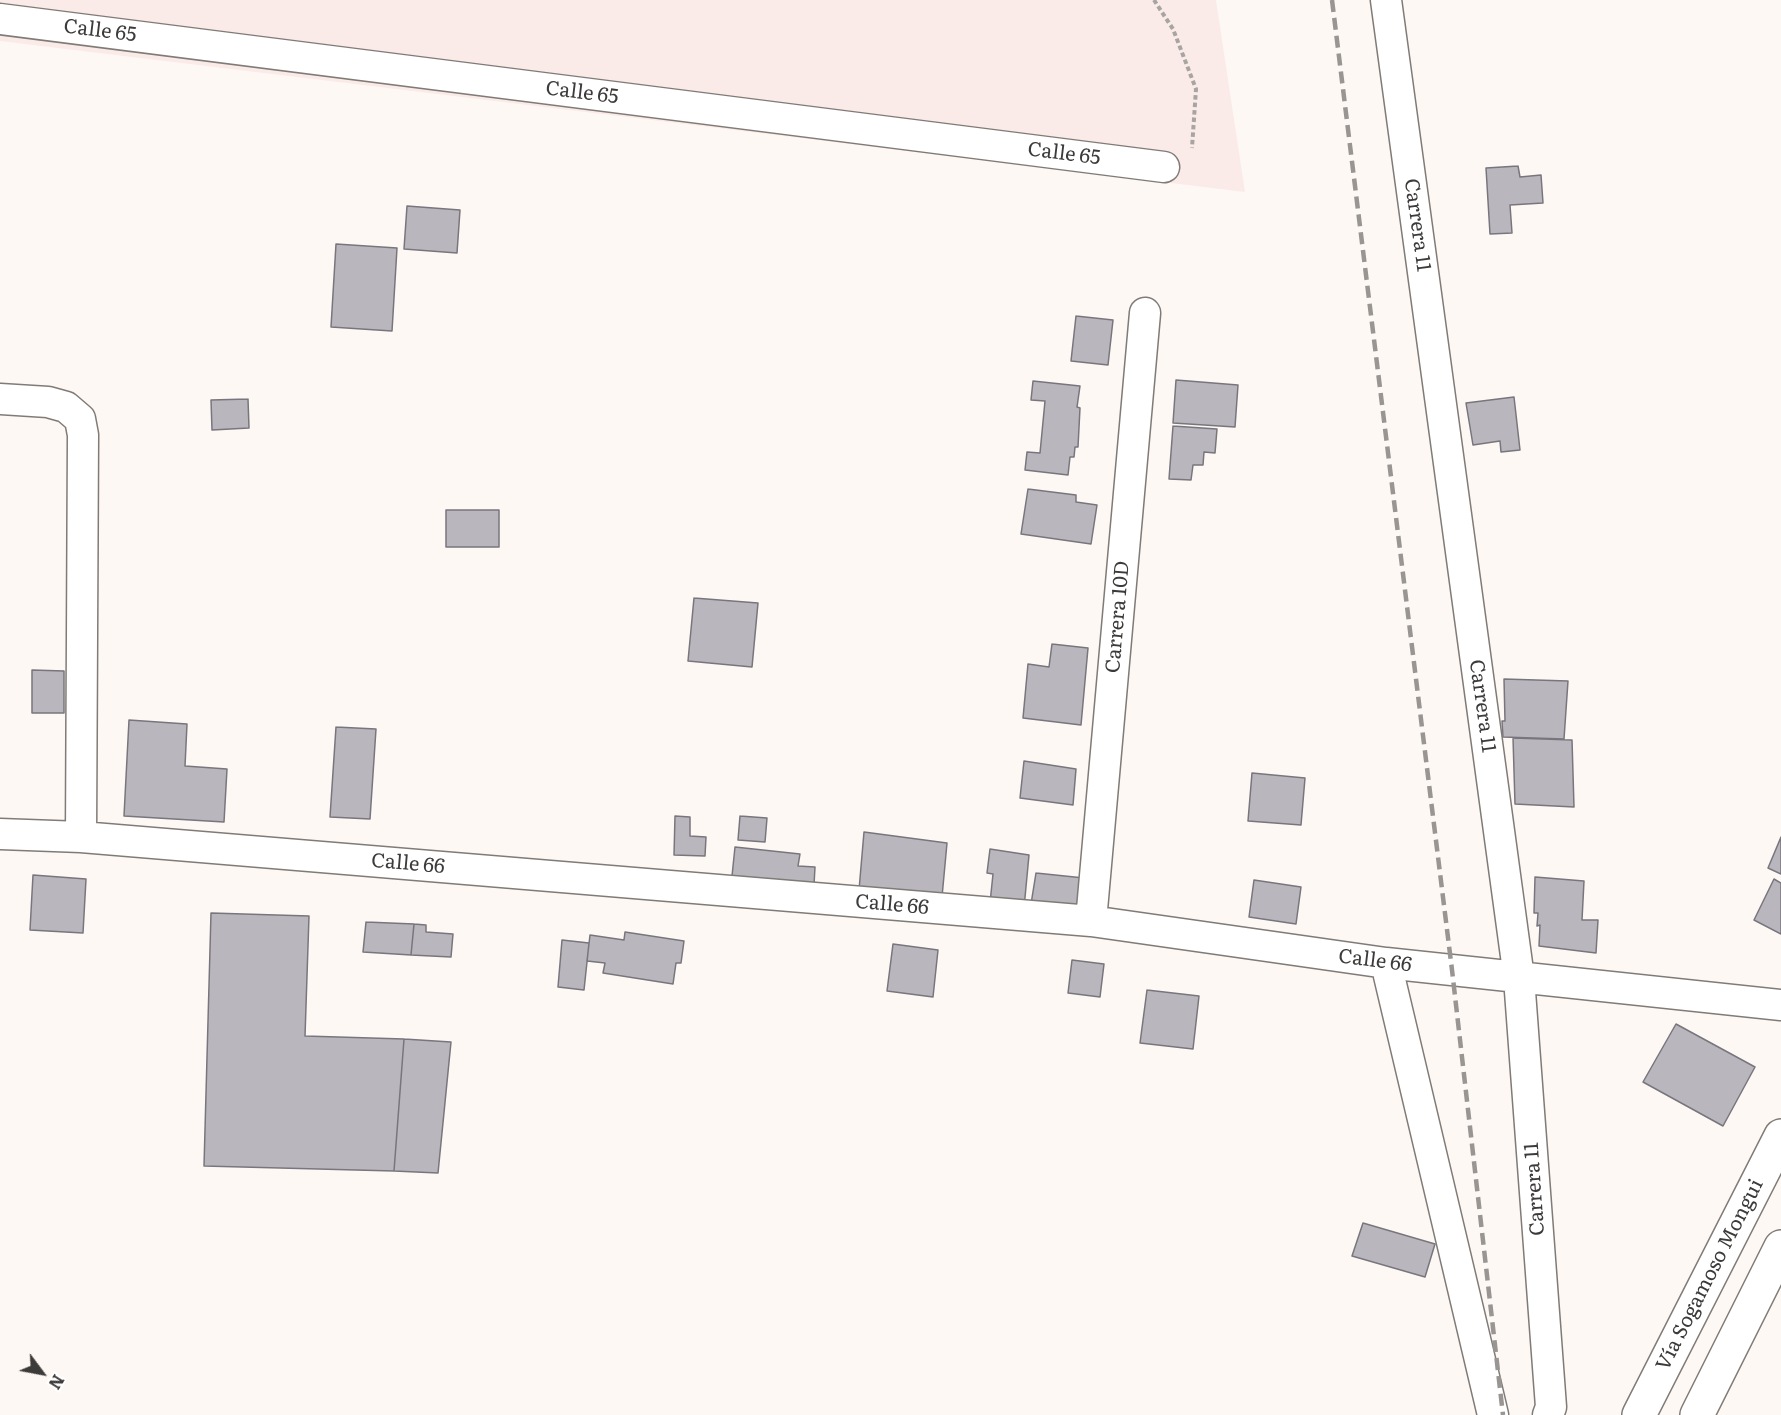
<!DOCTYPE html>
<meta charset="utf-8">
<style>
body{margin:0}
#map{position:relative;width:1781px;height:1415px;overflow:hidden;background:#fdf8f4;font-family:Literata,serif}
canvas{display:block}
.north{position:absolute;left:12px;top:1343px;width:60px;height:60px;-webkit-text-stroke:4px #fff;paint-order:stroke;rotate:122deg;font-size:16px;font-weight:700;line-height:24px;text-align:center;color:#3d3b3a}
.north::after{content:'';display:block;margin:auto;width:21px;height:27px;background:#3d3b3a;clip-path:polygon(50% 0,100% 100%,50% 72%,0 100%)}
</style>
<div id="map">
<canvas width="1781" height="1415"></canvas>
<div class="north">N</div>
</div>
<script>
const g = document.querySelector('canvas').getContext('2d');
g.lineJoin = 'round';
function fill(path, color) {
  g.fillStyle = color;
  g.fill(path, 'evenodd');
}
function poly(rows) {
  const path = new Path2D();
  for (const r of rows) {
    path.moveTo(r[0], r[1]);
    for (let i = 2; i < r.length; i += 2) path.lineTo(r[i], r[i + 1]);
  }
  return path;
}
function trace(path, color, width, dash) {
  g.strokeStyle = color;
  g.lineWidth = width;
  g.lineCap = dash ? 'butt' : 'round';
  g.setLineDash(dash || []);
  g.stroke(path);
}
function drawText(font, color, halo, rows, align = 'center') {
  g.font = font + ' Literata,serif';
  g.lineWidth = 4.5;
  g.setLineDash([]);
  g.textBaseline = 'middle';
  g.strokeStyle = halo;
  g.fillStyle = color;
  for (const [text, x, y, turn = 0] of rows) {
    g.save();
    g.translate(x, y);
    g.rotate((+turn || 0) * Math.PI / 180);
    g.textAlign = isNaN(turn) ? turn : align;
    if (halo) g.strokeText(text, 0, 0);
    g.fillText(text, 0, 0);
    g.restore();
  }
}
fill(poly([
 [0,0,1216,0,1245,192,0,41]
]), '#fbebe8');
const building = poly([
 [1518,166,1520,177,1541,175,1543,203,1510,205,1512,233,1490,234,1486,168,1518,166],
 [407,206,460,210,457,253,404,249,407,206],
 [336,244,397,248,392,331,331,327,336,244],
 [1076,316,1113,320,1108,365,1071,361,1076,316],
 [1176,380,1238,385,1235,427,1173,423,1176,380],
 [1033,381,1080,386,1077,407,1080,408,1078,447,1075,447,1074,457,1070,457,1068,475,1025,470,1027,452,1040,453,1045,401,1031,400,1033,381],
 [1514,397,1520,450,1501,452,1500,441,1473,445,1466,403,1514,397],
 [248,399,249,428,212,430,211,400,248,399],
 [1173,426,1217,429,1215,453,1204,452,1203,465,1193,465,1191,480,1169,479,1173,426],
 [1028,489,1076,495,1076,502,1097,505,1091,544,1021,534,1028,489],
 [446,510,499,510,499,547,446,547,446,510],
 [694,598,758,603,752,667,688,661,694,598],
 [1052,644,1088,648,1081,725,1023,718,1028,664,1049,667,1052,644],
 [32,670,64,671,64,713,32,713,32,670],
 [1504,679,1568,681,1564,739,1503,737,1502,721,1505,721,1504,679],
 [129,720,187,724,185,766,227,769,224,822,124,816,129,720],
 [336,727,376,729,370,819,330,817,336,727],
 [1513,738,1572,740,1574,807,1515,804,1513,738],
 [1024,761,1076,769,1073,805,1020,798,1024,761],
 [1252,773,1305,778,1301,825,1248,821,1252,773],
 [675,816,690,817,690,836,706,837,705,856,674,855,675,816],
 [740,816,767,818,765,842,738,840,740,816],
 [864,832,947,843,942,897,859,890,864,832],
 [1781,837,1781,874,1768,868,1781,837],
 [735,847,800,854,798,866,815,867,814,885,732,876,735,847],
 [990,849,1029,855,1024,908,990,903,993,874,987,873,990,849],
 [1036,873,1084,878,1081,913,1031,904,1036,873],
 [33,875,86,879,83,933,30,930,33,875],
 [1535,877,1584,881,1582,920,1598,920,1596,953,1539,946,1540,925,1537,926,1538,913,1534,913,1535,877],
 [1774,879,1781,883,1781,934,1754,920,1774,879],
 [1254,880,1301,887,1296,924,1249,917,1254,880],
 [211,913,309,916,305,1036,404,1039,394,1171,204,1166,211,913],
 [366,922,414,924,411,955,363,952,366,922],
 [414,924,426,925,426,932,453,934,451,957,411,955,414,924],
 [625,932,684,941,681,963,676,963,673,984,603,973,605,963,587,961,590,935,624,940,625,932],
 [562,940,589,943,584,990,558,987,562,940],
 [893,944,938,950,933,997,887,991,893,944],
 [1072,960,1104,964,1100,997,1068,993,1072,960],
 [1147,990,1199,996,1193,1049,1140,1043,1147,990],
 [1676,1024,1755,1067,1723,1126,1643,1082,1676,1024],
 [404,1039,451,1042,438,1173,394,1171,404,1039],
 [1363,1223,1435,1244,1425,1277,1352,1256,1363,1223]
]);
fill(building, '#b9b7bd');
trace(building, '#78767c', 1.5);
const minor = poly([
 [1386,0,1519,978,1551,1407,1548,1415],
 [0,19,1164,167],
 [0,399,48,402,66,407,80,419,83,435,81,837],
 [0,834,81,837,1091,921,1386,963,1781,1005],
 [1091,921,1145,313],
 [1386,963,1493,1415]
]);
const secondary = poly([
 [1639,1415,1781,1136],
 [1697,1415,1781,1247]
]);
trace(minor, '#807b77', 33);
trace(secondary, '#807b77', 36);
trace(poly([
 [1154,0,1173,29,1196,89,1192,148]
]), '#a7a4a1', 4, [4.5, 3]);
trace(minor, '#fff', 30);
trace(secondary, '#fff', 33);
trace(poly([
 [1332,0,1452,970,1503,1415]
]), '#989593', 4.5, [12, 6]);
drawText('20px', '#3d3b3a', '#fff', [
 ["Calle 65",100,31,7],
 ["Calle 65",582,93,7],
 ["Calle 65",1064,154,7],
 ["Carrera 11",1417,225,82],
 ["Carrera 10D",1118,617,-85],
 ["Carrera 11",1482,706,82],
 ["Calle 66",408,864,5],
 ["Calle 66",892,905,5],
 ["Calle 66",1375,961,7],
 ["Carrera 11",1535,1189,-94],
 ["Vía Sogamoso Mongui",1710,1275,-63]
]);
</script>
